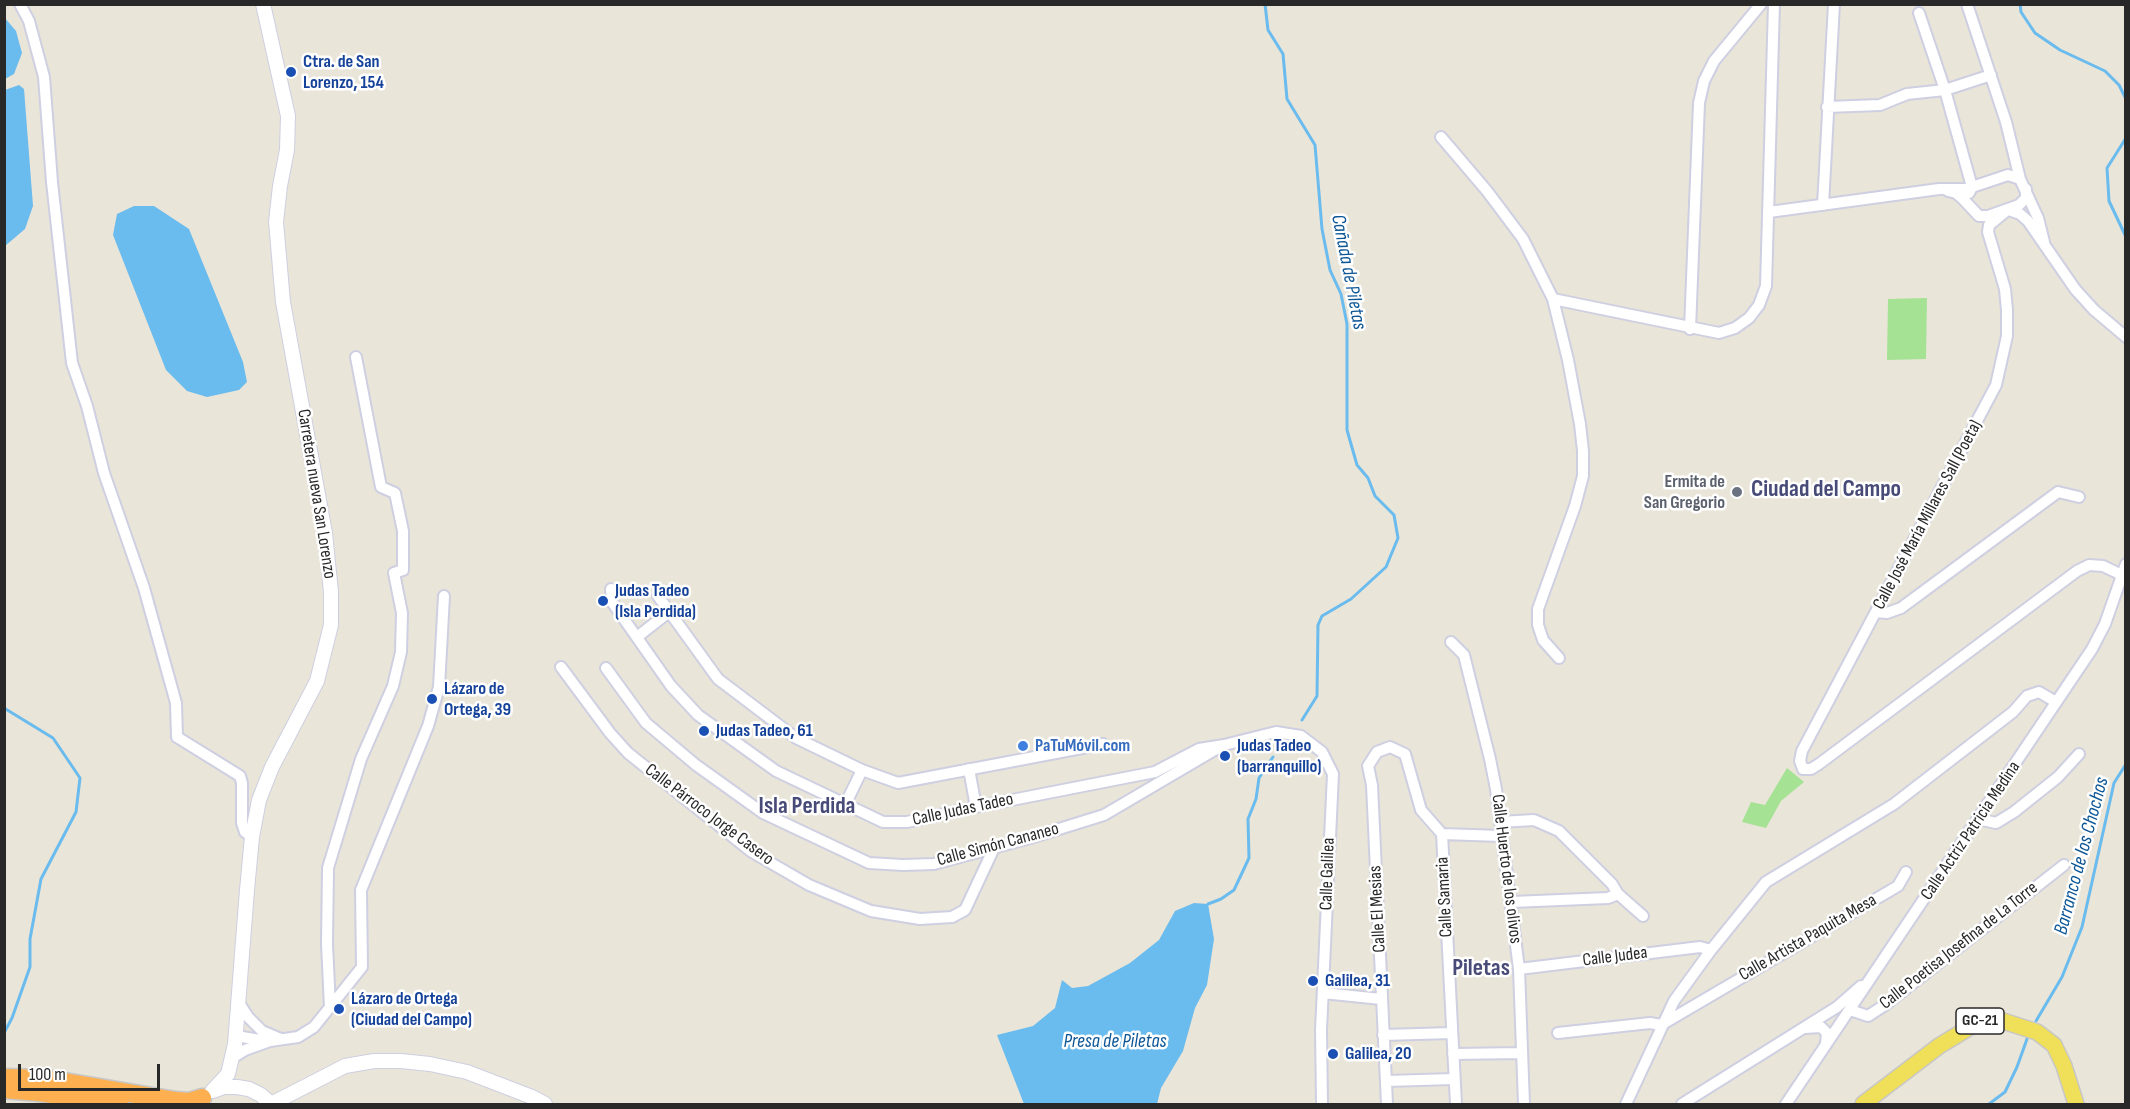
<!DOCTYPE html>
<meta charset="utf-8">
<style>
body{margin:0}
#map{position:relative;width:2130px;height:1109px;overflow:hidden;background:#eae5d9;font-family:"Sofia Sans Condensed",sans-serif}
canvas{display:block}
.frame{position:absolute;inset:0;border:6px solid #282828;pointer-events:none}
.scale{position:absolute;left:18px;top:1064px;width:142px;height:27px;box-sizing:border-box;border:3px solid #282828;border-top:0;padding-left:8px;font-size:18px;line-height:21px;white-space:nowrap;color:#282828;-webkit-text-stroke:4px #fff;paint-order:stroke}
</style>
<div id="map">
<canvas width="2130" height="1109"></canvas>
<div class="frame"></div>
<div class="scale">100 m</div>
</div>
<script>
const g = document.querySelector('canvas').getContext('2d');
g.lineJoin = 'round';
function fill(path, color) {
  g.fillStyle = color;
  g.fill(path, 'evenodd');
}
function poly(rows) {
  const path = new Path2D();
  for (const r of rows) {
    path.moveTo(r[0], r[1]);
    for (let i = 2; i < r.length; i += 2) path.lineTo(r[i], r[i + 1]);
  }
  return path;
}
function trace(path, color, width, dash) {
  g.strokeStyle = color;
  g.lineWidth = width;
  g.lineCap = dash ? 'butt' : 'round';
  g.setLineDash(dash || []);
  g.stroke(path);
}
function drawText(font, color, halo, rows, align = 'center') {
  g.font = font + ' "Sofia Sans Condensed",sans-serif';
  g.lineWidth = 5;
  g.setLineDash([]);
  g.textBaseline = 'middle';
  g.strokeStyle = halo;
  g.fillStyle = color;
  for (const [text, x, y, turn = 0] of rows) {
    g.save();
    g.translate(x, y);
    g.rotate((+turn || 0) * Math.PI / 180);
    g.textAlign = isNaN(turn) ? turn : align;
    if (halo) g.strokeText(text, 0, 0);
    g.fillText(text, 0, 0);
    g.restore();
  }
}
fill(poly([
 [1927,298,1926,359,1887,360,1888,299],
 [1787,768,1804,782,1781,801,1766,828,1742,822,1751,802,1765,805]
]), '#a5e294');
fill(poly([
 [5,18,16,31,22,53,14,74,5,79],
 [19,85,24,89,33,206,25,229,5,246,5,90],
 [134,206,154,206,189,229,243,362,247,382,239,390,207,397,187,391,166,370,113,235,117,214],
 [1194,903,1208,904,1214,939,1207,985,1195,1008,1183,1051,1161,1088,1157,1104,1024,1104,997,1035,1033,1026,1055,1008,1062,980,1072,988,1088,986,1130,963,1159,940,1175,911]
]), '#6abbee');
trace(poly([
 [1265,4,1268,30,1283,54,1287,99,1315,145,1322,229,1330,270,1341,294,1347,324,1347,430,1357,465,1368,478,1375,496,1394,515,1398,538,1386,567,1351,599,1322,616,1318,625,1317,696,1302,720],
 [2020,4,2021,12,2035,33,2060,50,2105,71,2119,85,2126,99],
 [2126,138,2107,168,2109,201,2126,237],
 [4,708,53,738,80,778,76,812,41,879,30,939,30,967,12,1018,4,1033],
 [1208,904,1221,899,1234,890,1249,858,1248,819,1256,799,1259,778,1273,757],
 [2036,1021,2062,977,2082,927,2114,783,2126,764],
 [1989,1104,2005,1092,2017,1067,2027,1039]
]), '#6abbee', 3);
const street = poly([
 [20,4,29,21,44,77,52,182,72,363,87,406,104,473,144,588,176,703,177,737,240,776,242,783,242,823,245,832,252,837],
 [1967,4,2006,122,2020,179,2038,218,2044,242],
 [1919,13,1945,90,1972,187],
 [1827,107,1880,105,1907,94,1945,90,1991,75],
 [1441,137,1487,191,1523,239,1553,299,1568,360,1580,424,1583,451,1583,476,1575,506,1538,609,1538,625,1543,640,1559,658],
 [1948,191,1956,193,1963,199,1979,216,1988,216,2019,205,2026,198,2026,189],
 [1969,193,1972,187,2008,175,2020,179],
 [1823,205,1834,4],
 [2009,210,2020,214,2028,221,2075,289,2094,310,2126,337],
 [1769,212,1939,189,1971,189],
 [2005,212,1989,225,1988,232,2005,289,2007,310,2007,336,1996,385,1802,751,1800,761,1803,769,1811,769,1819,764,2077,571,2089,565,2103,566,2122,575],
 [1553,299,1719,333,1735,328,1749,318,1759,305,1766,286,1774,4],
 [1690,329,1699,103,1704,81,1714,61,1761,4],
 [611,589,612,602,671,686,698,715,776,771,883,822,907,822,976,807,1155,772,1199,749,1224,745,1276,732,1301,736,1322,752,1333,774,1321,1030,1322,1104],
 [658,596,718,679,796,738,862,770,898,783,1103,744],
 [1876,612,1887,613,1901,608,2058,492,2079,497],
 [637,637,669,612],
 [1451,642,1464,655,1490,759,1496,789,1519,969,1524,1104],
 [561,667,610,733,628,753,752,852,809,885,871,911,920,919,952,917,965,910,994,848],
 [606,668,646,723,696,765,763,813,869,863,903,865,934,864,1030,838,1104,815,1218,748],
 [969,769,976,807],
 [845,805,862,770],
 [1978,819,1996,823,2014,812,2058,777,2079,754],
 [1500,822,1534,820,1559,831,1612,884,1618,894,1643,916],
 [1442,834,1456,1104],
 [1512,902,1608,898,1618,894],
 [1519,969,1700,947,1711,950],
 [1323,993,1381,999],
 [239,1003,248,1017,262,1031,281,1039],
 [330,1008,327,944,328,868,361,759,393,686,401,652,402,613,394,573,403,570,403,531,395,493,381,487,356,357],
 [1850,1010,1868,1016,1885,1005,2064,865],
 [1805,1028,1821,1027,1827,1033,1826,1044],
 [1558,1033,1650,1023,1661,1025,1898,886,1906,872],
 [1383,1035,1452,1033],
 [236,1036,266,1041],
 [1453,1054,1522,1053],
 [237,1055,245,1050,270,1041,298,1037,314,1027,362,967,361,890,428,726,439,687,444,596],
 [1386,1081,1454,1079],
 [1387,1104,1372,785,1368,766,1377,752,1390,747,1405,754,1421,810,1442,834,1501,836],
 [1626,1104,1674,1001,1711,950,1766,882,1894,804,2013,712,2027,696,2039,692,2056,702],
 [1682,1104,1837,1007,1861,986],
 [1786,1104,2092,649,2105,624,2126,564]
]);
const secondary = poly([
 [212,1091,228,1074,235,1044,247,890,252,837,259,800,272,767,317,681,331,625,331,592,325,533,283,302,276,222,280,186,287,150,288,116,263,4],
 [213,1091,224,1087,237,1087,249,1089,261,1095,271,1104],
 [271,1104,345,1066,374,1061,401,1061,430,1064,467,1072,532,1097,545,1104]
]);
const primary = poly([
 [1863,1104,1939,1046,1980,1021,2003,1021,2037,1032,2054,1045,2064,1066,2076,1104]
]);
const highway = poly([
 [4,1078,47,1079,176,1101,189,1102,202,1098],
 [4,1089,39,1092,119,1104]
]);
trace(street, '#cecfe1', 14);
trace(secondary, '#cecfe1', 16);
trace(primary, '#c7c7c7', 18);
trace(highway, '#c7c7c7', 21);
trace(street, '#fff', 10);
trace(secondary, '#fff', 14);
trace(primary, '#f0df58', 15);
trace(highway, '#feb050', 18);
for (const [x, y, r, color] of [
 [291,72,6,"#1a4fb4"],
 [1737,492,6,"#6b7280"],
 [603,601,6,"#1a4fb4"],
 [432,699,6,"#1a4fb4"],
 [704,731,6,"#1a4fb4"],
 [1023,746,6,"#3f7fe0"],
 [1225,756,6,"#1a4fb4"],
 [1313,981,6,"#1a4fb4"],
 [339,1009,6,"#1a4fb4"],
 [1333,1054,6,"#1a4fb4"]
]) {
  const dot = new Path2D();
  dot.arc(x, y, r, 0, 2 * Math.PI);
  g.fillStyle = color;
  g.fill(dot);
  trace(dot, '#fff', 2);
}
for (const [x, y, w] of [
 [1980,1021,48]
]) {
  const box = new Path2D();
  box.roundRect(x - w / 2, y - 13, w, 26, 4.5);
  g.fillStyle = '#fff';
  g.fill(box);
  trace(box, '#282828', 1.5);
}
drawText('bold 16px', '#282828', null, [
 ["GC-21",1980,1021]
]);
drawText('bold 18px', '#164399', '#fff', [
 ["Ctra. de San",303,62],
 ["Lorenzo, 154",303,83],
 ["Judas Tadeo",615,591],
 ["(Isla Perdida)",615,612],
 ["Lázaro de",444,689],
 ["Ortega, 39",444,710],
 ["Judas Tadeo, 61",716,731],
 ["Judas Tadeo",1237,746],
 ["(barranquillo)",1237,767],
 ["Galilea, 31",1325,981],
 ["Lázaro de Ortega",351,999],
 ["(Ciudad del Campo)",351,1020],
 ["Galilea, 20",1345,1054]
], 'left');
drawText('bold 18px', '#5b616d', '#fff', [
 ["Ermita de",1725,482],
 ["San Gregorio",1725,503]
], 'right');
drawText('18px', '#282828', '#fff', [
 ["Carretera nueva San Lorenzo",316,494,81],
 ["Calle José María Millares Sall (Poeta)",1928,515,-62],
 ["Calle Judas Tadeo",963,810,-12],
 ["Calle Párroco Jorge Casero",709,815,37],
 ["Calle Actriz Patricia Medina",1971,831,-56],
 ["Calle Simón Cananeo",998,845,-15],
 ["Calle Huerto de los olivos",1506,869,83],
 ["Calle Galilea",1328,874,-88],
 ["Calle Samaria",1445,897,-93],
 ["Calle El Mesias",1378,909,-93],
 ["Calle Artista Paquita Mesa",1808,938,-30],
 ["Calle Poetisa Josefina de La Torre",1959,946,-38],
 ["Calle Judea",1615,957,-7]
]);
drawText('bold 18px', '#366cbe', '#fff', [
 ["PaTuMóvil.com",1035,746]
], 'left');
drawText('italic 20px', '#0d5696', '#fff', [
 ["Cañada de Piletas",1348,272,79],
 ["Barranco de los Chochos",2082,856,-75],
 ["Presa de Piletas",1115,1042]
]);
drawText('bold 24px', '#484b78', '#fff', [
 ["Ciudad del Campo",1826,490],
 ["Isla Perdida",807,807],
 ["Piletas",1481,969]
]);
</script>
